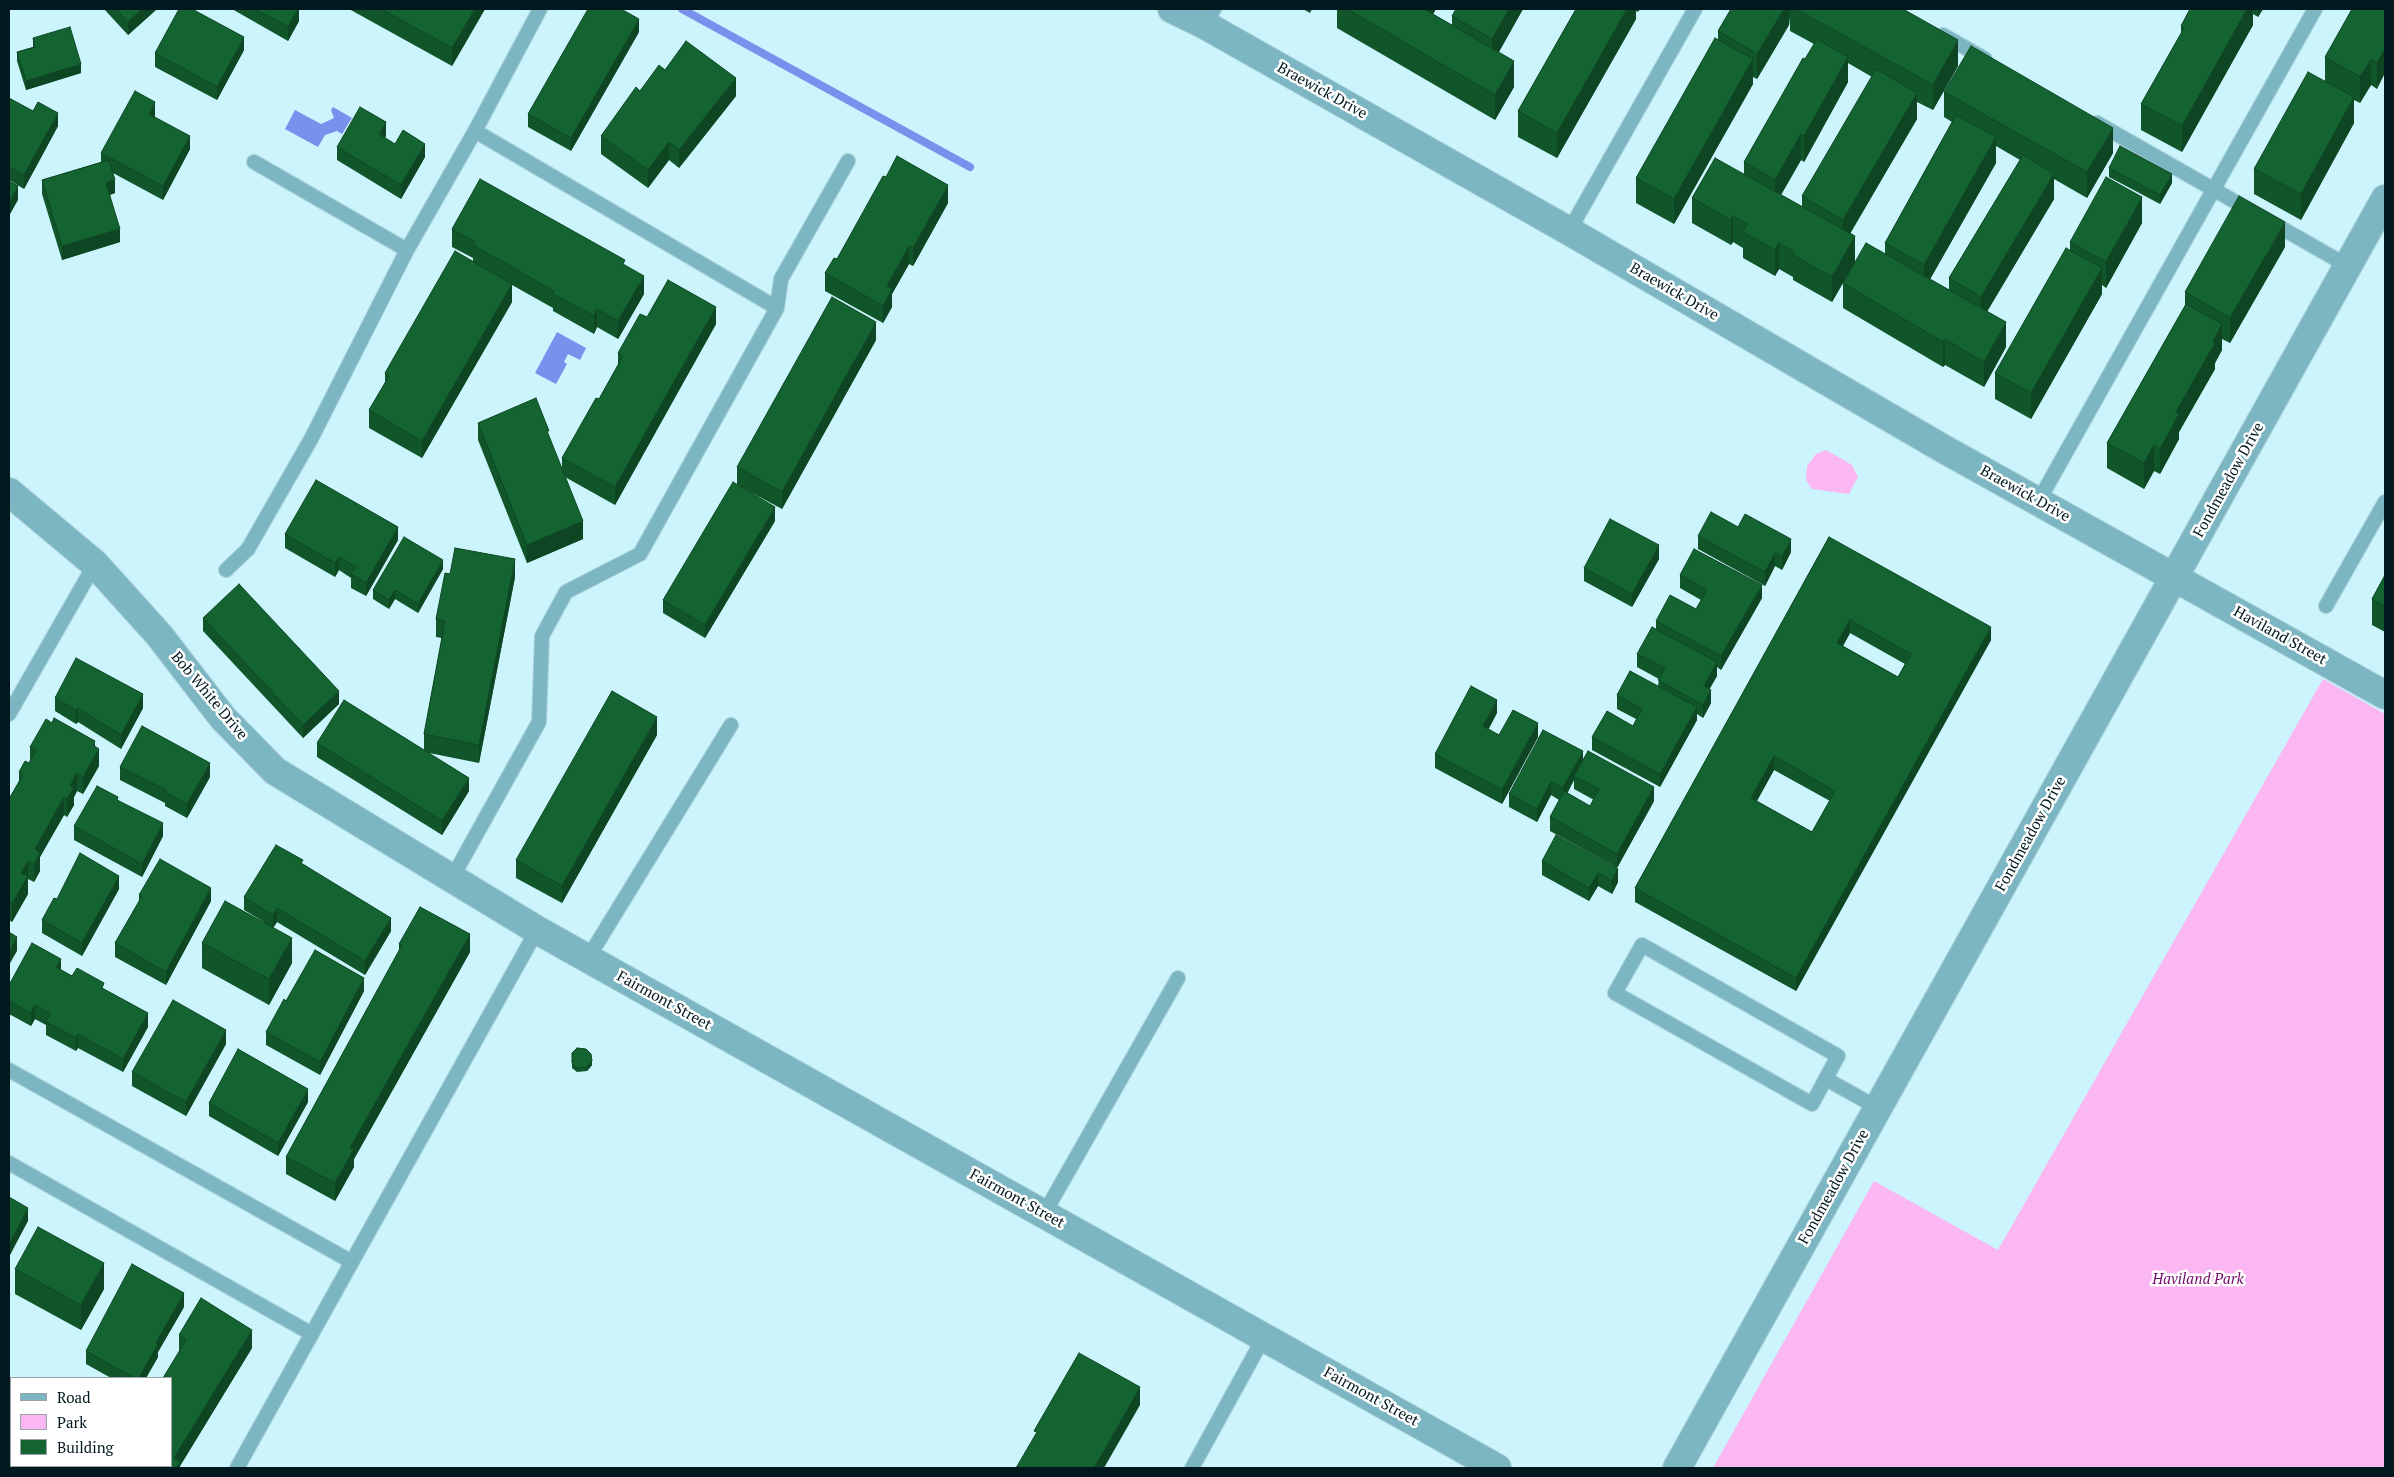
<!DOCTYPE html>
<style>
body{margin:0}
#map{position:relative;width:2394px;height:1477px;overflow:hidden;background:#cbf4fc;font-family:"PT Serif",serif}
canvas{display:block}
.frame{position:absolute;inset:0;border:10px solid #01191e;pointer-events:none}
.legend{position:absolute;left:10px;top:1377px;width:162px;height:90px;box-sizing:border-box;background:#fff;border:1px solid #99a3a5;margin:0;padding:6px 9px;list-style:none;font-size:15px;color:#01191e}
.legend li{display:flex;align-items:center;gap:10px;height:25px}
.legend b{width:25px;border:1px solid #99a3a5}
</style>
<div id="map">
<canvas width="2394" height="1477"></canvas>
<div class="frame"></div>
<ul class="legend">
<li><b style="height:6px;background:#7cb6c2"></b>Road</li>
<li><b style="height:14px;background:#fbb7f2"></b>Park</li>
<li><b style="height:14px;background:#146432"></b>Building</li>
</ul>
</div>
<script>
const g = document.querySelector('canvas').getContext('2d');
g.lineJoin = 'round';
function fill(path, color) {
  g.fillStyle = color;
  g.fill(path, 'evenodd');
}
function poly(rows) {
  const path = new Path2D();
  for (const r of rows) {
    path.moveTo(r[0], r[1]);
    for (let i = 2; i < r.length; i += 2) path.lineTo(r[i], r[i + 1]);
  }
  return path;
}
function trace(path, color, width, dash) {
  g.strokeStyle = color;
  g.lineWidth = width;
  g.lineCap = dash ? 'butt' : 'round';
  g.setLineDash(dash || []);
  g.stroke(path);
}
function drawText(font, color, halo, rows, align = 'center') {
  g.font = font + ' "PT Serif",serif';
  g.lineWidth = 5;
  g.setLineDash([]);
  g.textBaseline = 'middle';
  g.strokeStyle = halo;
  g.fillStyle = color;
  for (const [text, x, y, turn = 0] of rows) {
    g.save();
    g.translate(x, y);
    g.rotate((+turn || 0) * Math.PI / 180);
    g.textAlign = isNaN(turn) ? turn : align;
    if (halo) g.strokeText(text, 0, 0);
    g.fillText(text, 0, 0);
    g.restore();
  }
}
fill(poly([
 [1826,450,1852,465,1858,477,1849,494,1812,489,1806,480,1807,466,1816,454],
 [2323,679,2385,714,2385,1468,1713,1468,1874,1181,1998,1250]
]), '#fbb7f2');
fill(poly([
 [333,107,352,118,342,134,337,131,325,135,318,147,285,129,295,110,321,124,334,118,331,110],
 [557,332,586,348,580,360,568,354,564,362,567,364,556,384,535,373]
]), '#7891ec');
trace(poly([
 [682,9,970,167]
]), '#7891ec', 8);
const service = poly([
 [1205,25,1214,9],
 [1943,35,1985,59],
 [2097,123,2348,266],
 [475,131,777,308],
 [254,162,407,250],
 [1569,231,1695,9],
 [2038,502,2315,9],
 [226,570,248,549,311,439,407,250,475,131,540,9],
 [2326,606,2385,502],
 [9,714,95,564],
 [452,878,539,722,542,636,566,592,640,554,777,308,781,279,848,161],
 [1642,945,1838,1056,1812,1104,1615,993,1642,945],
 [588,958,731,725],
 [9,1070,352,1262],
 [1826,1079,1878,1108],
 [9,1163,312,1334],
 [1044,1214,1178,978],
 [237,1468,537,930],
 [1192,1468,1264,1337]
]);
const minor = poly([
 [1172,9,1205,25,1569,231,1942,448,2385,695],
 [9,492,95,564,159,635,223,718,275,771,537,930,1497,1468],
 [1677,1468,2385,199]
]);
trace(service, '#abd1d8', 16);
trace(minor, '#abd1d8', 30);
trace(service, '#7cb6c2', 14);
trace(minor, '#7cb6c2', 28);
fill(poly([
 [104,9,157,9,128,35],
 [232,9,299,9,299,21,288,41],
 [349,9,485,9,452,66],
 [1303,9,1312,9,1310,13],
 [1337,9,1436,9,1433,14,1452,25,1452,16,1523,9,1499,52,1514,87,1495,120,1337,28],
 [1576,9,1640,9,1638,12,1636,11,1636,19,1557,158,1518,137,1518,111],
 [1731,9,1903,9,1958,66,1933,110,1917,102,1917,119,1850,234,1855,262,1832,302,1793,280,1793,277,1779,269,1775,276,1743,258,1743,248,1733,242,1731,245,1692,223,1692,198,1744,174,1744,162,1814,44,1790,31,1790,16,1789,25,1757,79,1753,77,1753,84,1674,224,1636,203,1636,178,1718,40,1718,31],
 [1848,63,1872,77,1802,196,1802,207,1781,195,1801,160,1804,162,1848,82],
 [2190,9,2263,9,2258,17,2253,14,2253,25,2182,152,2141,130,2141,104,2181,34,2181,26],
 [2385,9,2377,89,2371,85,2360,103,2354,100,2354,123,2301,220,2254,194,2254,169,2325,81,2325,57],
 [639,32,571,151,528,127,528,114],
 [33,38,81,73,26,90,17,61,17,52,33,47],
 [244,50,217,100,155,67,155,53],
 [665,70,736,96,679,168,669,160,648,188,601,154,601,136,640,91],
 [1944,92,2113,153,2087,198,2054,179,2054,199,1987,311,2006,347,1984,387,1945,365,1943,367,1843,308,1843,283,1885,254,1885,243,1952,122,1944,117],
 [1996,146,2020,160,1949,278,1949,290,1930,279,1996,163],
 [9,98,58,126,24,189,9,180],
 [155,116,155,117,190,149,163,200,113,173,115,193,110,195,120,242,62,260,42,194,42,180,101,162,101,153],
 [386,136,385,138,395,144,425,157,401,199,337,160,337,147],
 [2109,168,2172,183,2160,204,2109,177],
 [948,203,913,266,909,264,892,294,892,307,883,323,825,291,825,273,837,259],
 [2142,223,2106,288,2102,285,2102,294,2031,419,1995,399,1995,373,2070,250,2070,242],
 [452,229,625,266,644,294,618,339,597,327,594,334,553,311,553,308,512,285,512,302,422,458,369,428,369,410,385,383,385,373,473,261,473,258,452,247],
 [2285,247,2230,343,2222,339,2222,350,2215,363,2215,369,2179,432,2179,439,2160,474,2154,471,2144,489,2107,468,2107,443,2185,306,2185,292],
 [647,317,716,324,615,505,565,477,583,539,527,563,478,440,478,423,549,437,562,470,562,458,599,399,618,365,618,353],
 [876,340,782,509,737,485,737,467],
 [775,521,705,638,663,613,663,600],
 [1738,527,1791,552,1782,570,1775,566,1765,586,1698,549,1698,536],
 [285,534,398,540,366,596,351,588,351,578,339,570,335,577,285,548],
 [1829,537,1991,640,1796,991,1635,902,1635,888],
 [1850,633,1905,664,1898,677,1843,646],
 [1774,770,1830,801,1812,832,1757,801],
 [1659,559,1632,607,1584,581,1584,568],
 [443,569,418,613,395,599,389,609,373,599,373,590],
 [450,574,515,577,479,763,429,753,469,791,442,835,317,757,317,743,424,750,424,734,442,638,436,637,436,619],
 [1680,575,1762,598,1721,670,1717,667,1717,676,1709,689,1711,703,1703,718,1697,714,1697,720,1660,787,1592,750,1592,737,1633,726,1636,719,1617,709,1617,695,1658,686,1659,679,1637,667,1637,654,1656,629,1656,621,1696,609,1701,600,1680,588],
 [2385,575,2385,632,2372,625,2372,599],
 [203,618,339,704,303,738,203,631],
 [55,698,143,708,121,749,78,722,76,724,55,711],
 [1497,713,1488,729,1499,735,1538,737,1502,804,1435,768,1435,754],
 [52,723,95,746,99,766,83,794,77,791,74,797,74,805,67,817,64,815,40,857,40,871,34,882,28,879,28,894,12,922,9,920,9,799,19,781,19,772,29,763,30,760,30,747],
 [657,735,562,903,516,878,516,860],
 [1583,760,1654,801,1617,868,1550,831,1550,817,1559,800,1551,795,1537,822,1509,807,1509,794],
 [1574,780,1574,789,1594,800,1590,806,1567,793],
 [120,767,210,777,187,818,165,806,165,803,120,780],
 [118,800,163,836,142,877,74,840,74,826],
 [1542,861,1618,869,1618,882,1612,894,1598,886,1589,901,1542,875],
 [303,864,391,931,365,975,277,922,273,928,292,963,269,1005,202,968,202,943,264,922,244,910,244,897],
 [119,889,82,956,42,933,42,920,57,899],
 [139,895,211,901,166,985,115,957,115,943,139,901],
 [399,944,470,952,354,1159,354,1167,335,1201,286,1174,286,1157,399,951],
 [61,970,72,976,104,989,148,1027,123,1072,78,1048,76,1051,46,1035,46,1025,35,1019,31,1026,9,1014,9,985],
 [364,991,320,1075,266,1045,266,1032,286,1001],
 [226,1044,186,1116,132,1086,132,1072],
 [572,1053,592,1065,587,1071,577,1072,572,1068],
 [308,1102,278,1156,209,1116,209,1103],
 [15,1269,104,1289,81,1330,15,1294],
 [184,1307,158,1352,158,1357,146,1378,111,1378,86,1364,86,1351],
 [179,1335,252,1348,180,1466,180,1468,109,1468,109,1466,171,1466,179,1351]
]), '#11562b');
fill(poly([
 [142,9,157,9,128,35,128,22],
 [294,9,299,9,299,21,288,41,288,27],
 [475,9,485,9,452,66,452,48],
 [1426,9,1436,9,1426,27],
 [1509,9,1523,9,1492,64,1492,39],
 [1627,9,1636,9,1636,19,1557,158,1557,133],
 [1784,9,1790,9,1789,25,1757,79,1757,54],
 [2247,9,2253,9,2253,25,2182,152,2182,126],
 [2258,9,2263,9,2258,17],
 [639,19,639,32,571,151,571,138],
 [244,37,244,50,217,100,217,87],
 [1958,40,1958,66,1933,110,1933,85],
 [2385,48,2385,73,2377,89,2377,63],
 [1848,57,1848,82,1804,162,1804,136],
 [1753,59,1753,84,1674,224,1674,199],
 [2371,60,2371,85,2360,103,2360,77],
 [1514,61,1514,87,1495,120,1495,95],
 [81,64,81,73,26,90,26,81],
 [736,78,736,96,679,168,679,150],
 [1917,93,1917,119,1843,245,1843,220],
 [2354,97,2354,123,2301,220,2301,194],
 [155,102,155,116,149,127,149,114],
 [58,113,58,126,24,189,24,175],
 [386,122,386,136,379,148,379,134],
 [2113,128,2113,153,2087,198,2087,172],
 [1801,134,1801,160,1775,205,1775,180],
 [190,136,190,149,163,200,163,186],
 [1996,137,1996,163,1924,290,1924,265],
 [669,142,669,160,648,188,648,170],
 [425,144,425,157,401,199,401,185],
 [2054,174,2054,199,1981,322,1981,297],
 [2172,174,2172,183,2160,204,2160,195],
 [115,180,115,193,106,196,106,183],
 [948,185,948,203,913,266,913,248],
 [18,186,18,200,9,216,9,203],
 [2142,197,2142,223,2106,288,2106,262],
 [1733,216,1733,242,1731,245,1731,220],
 [2285,222,2285,247,2230,343,2230,318],
 [120,229,120,242,62,260,62,246],
 [1855,236,1855,262,1832,302,1832,277],
 [1779,243,1779,269,1775,276,1775,250],
 [909,246,909,264,892,294,892,307,883,323,883,306,887,286],
 [2102,268,2102,294,2031,419,2031,393],
 [644,276,644,294,618,339,618,321],
 [512,284,512,302,422,458,422,441],
 [716,307,716,324,615,505,615,487],
 [597,309,597,327,594,334,594,316],
 [876,322,876,340,782,509,782,492],
 [2006,322,2006,347,1984,387,1984,362],
 [2222,324,2222,350,2215,363,2215,369,2179,432,2179,439,2160,474,2160,449,2176,412,2213,342],
 [1945,339,1945,365,1943,367,1943,342],
 [2154,445,2154,471,2144,489,2144,463],
 [775,507,775,521,705,638,705,625],
 [583,521,583,539,527,563,527,545],
 [398,527,398,540,366,596,366,583],
 [1791,539,1791,552,1782,570,1782,557],
 [1659,545,1659,559,1632,607,1632,594],
 [1775,553,1775,566,1765,586,1765,572],
 [339,557,339,570,335,577,335,563],
 [515,559,515,577,479,763,479,745],
 [443,560,443,569,418,613,418,604],
 [1762,585,1762,598,1721,670,1721,656],
 [395,590,395,599,389,609,389,600],
 [1850,620,1850,633,1837,657,1837,643],
 [1991,627,1991,640,1796,991,1796,978],
 [1717,662,1717,676,1704,699,1704,686],
 [1711,690,1711,703,1703,718,1703,705],
 [339,691,339,704,303,738,303,725],
 [143,694,143,708,121,749,121,735],
 [1497,700,1497,713,1483,740,1483,726],
 [1697,707,1697,720,1660,787,1660,774],
 [78,708,78,722,76,724,76,710],
 [657,717,657,735,562,903,562,886],
 [1538,723,1538,737,1502,804,1502,790],
 [95,741,95,755,99,749,99,766,83,794,83,777],
 [1583,751,1583,764,1574,776,1574,780,1563,802,1563,788],
 [1774,756,1774,770,1751,811,1751,798],
 [210,763,210,777,187,818,187,804],
 [77,773,77,791,74,797,74,805,67,817,67,799,70,786],
 [469,778,469,791,442,835,442,821],
 [1551,782,1551,795,1537,822,1537,809],
 [1654,787,1654,801,1617,868,1617,854],
 [64,797,64,815,40,857,40,871,34,882,35,849],
 [163,823,163,836,142,877,142,864],
 [28,861,28,894,12,922,12,904,21,873],
 [1618,869,1618,882,1612,894,1612,881],
 [1598,873,1598,886,1589,901,1589,888],
 [119,876,119,889,82,956,82,943],
 [211,888,211,901,166,985,166,972],
 [277,908,277,922,273,928,273,915],
 [391,918,391,931,365,975,365,961],
 [470,934,470,952,354,1159,354,1167,335,1201,335,1183,350,1148],
 [17,937,17,951,9,965,9,952],
 [292,938,292,963,269,1005,269,979],
 [61,959,61,973,56,967],
 [364,978,364,991,320,1075,320,1062],
 [35,1005,35,1019,31,1026,31,1013],
 [148,1013,148,1027,123,1072,123,1059],
 [226,1030,226,1044,186,1116,186,1102],
 [78,1034,78,1048,76,1051,76,1038],
 [592,1061,592,1065,587,1071,587,1067],
 [308,1089,308,1102,278,1156,278,1143],
 [28,1208,28,1221,9,1257,9,1244],
 [104,1263,104,1289,81,1330,81,1305],
 [184,1293,184,1307,158,1352,158,1357,146,1378,139,1378,156,1343],
 [252,1330,252,1348,180,1466,180,1468,174,1468,174,1458],
 [1140,1387,1140,1405,1104,1468,1094,1468]
]), '#0e4623');
const building = poly([
 [116,9,142,9,128,22,116,9],
 [179,9,192,9,244,37,217,87,155,53,179,9],
 [255,9,298,9,288,27,255,9],
 [381,9,475,9,452,48,381,9],
 [588,9,621,9,639,19,571,138,528,114,588,9],
 [1347,9,1424,9,1514,61,1495,95,1347,9],
 [1456,9,1509,9,1492,39,1452,16,1456,9],
 [1576,9,1627,9,1557,133,1518,111,1576,9],
 [1731,9,1784,9,1757,54,1718,31,1731,9],
 [1796,9,1903,9,1958,40,1933,85,1796,9],
 [2190,9,2247,9,2182,126,2141,104,2184,28,2181,26,2190,9],
 [2352,9,2385,9,2385,48,2377,63,2371,60,2360,77,2325,57,2352,9],
 [70,27,81,64,26,81,17,52,35,47,33,38,70,27],
 [1715,38,1753,59,1674,199,1636,178,1715,38],
 [1817,39,1848,57,1804,136,1801,134,1775,180,1744,162,1803,58,1805,59,1817,39],
 [686,41,736,78,679,150,669,142,648,170,601,136,636,87,640,91,659,65,665,70,686,41],
 [1971,46,2113,128,2087,172,1944,92,1971,46],
 [1876,69,1917,93,1843,220,1802,196,1876,69],
 [2308,72,2354,97,2301,194,2254,169,2308,72],
 [135,91,155,102,149,114,190,136,163,186,101,153,135,91],
 [9,98,33,111,38,102,58,113,24,175,9,167,9,98],
 [360,107,386,122,379,134,395,144,403,130,425,144,401,185,337,147,360,107],
 [1956,115,1996,137,1924,265,1885,243,1956,115],
 [2120,146,2172,174,2160,195,2109,168,2120,146],
 [2023,155,2054,174,1981,297,1949,278,2023,155],
 [897,156,948,185,913,248,909,246,887,286,892,289,883,306,825,273,834,258,837,259,883,176,886,177,897,156],
 [1715,158,1855,236,1832,277,1793,255,1794,252,1779,243,1775,250,1743,232,1747,224,1733,216,1731,220,1692,198,1715,158],
 [109,160,115,180,106,183,120,229,62,246,42,180,109,160],
 [2106,177,2142,197,2106,262,2070,242,2106,177],
 [480,179,625,260,623,264,644,276,618,321,597,309,594,316,553,294,554,291,473,245,475,242,452,229,480,179],
 [9,181,18,186,9,203,9,181],
 [2239,196,2285,222,2230,318,2185,292,2239,196],
 [1866,243,2006,322,1984,362,1945,339,1943,342,1843,283,1866,243],
 [2066,248,2102,268,2031,393,1995,373,2066,248],
 [455,251,512,284,422,441,369,410,389,376,385,373,455,251],
 [668,280,716,307,615,487,562,458,596,398,599,399,623,356,618,353,640,314,647,317,668,280],
 [832,297,876,322,782,492,737,467,832,297],
 [2186,304,2222,324,2213,342,2215,343,2176,412,2179,414,2160,449,2154,445,2144,463,2107,443,2186,304],
 [536,398,549,431,547,431,583,521,527,545,478,423,536,398],
 [316,480,398,527,366,583,351,574,356,567,339,557,335,563,285,534,316,480],
 [733,482,775,507,705,625,663,600,733,482],
 [1711,512,1738,527,1745,514,1791,539,1782,557,1775,553,1765,572,1698,536,1711,512],
 [1610,519,1659,545,1632,594,1584,568,1610,519],
 [404,537,443,560,418,604,395,590,389,600,373,590,404,537],
 [1829,537,1991,627,1796,978,1635,888,1829,537],
 [1850,620,1911,654,1898,677,1837,643,1850,620],
 [1774,756,1835,791,1812,832,1751,798,1774,756],
 [455,548,515,559,479,745,424,734,445,621,436,619,445,573,450,574,455,548],
 [1694,549,1762,585,1721,656,1656,621,1670,595,1696,609,1707,590,1680,575,1694,549],
 [2385,575,2385,607,2372,599,2385,575],
 [239,584,339,691,303,725,203,618,239,584],
 [1652,627,1717,662,1704,686,1711,690,1703,705,1658,680,1665,668,1637,654,1652,627],
 [76,658,143,694,121,735,78,708,76,710,55,698,76,658],
 [1630,671,1697,707,1660,774,1592,737,1607,711,1633,726,1642,709,1617,695,1630,671],
 [1471,686,1497,700,1483,726,1499,735,1513,710,1538,723,1502,790,1435,754,1471,686],
 [612,691,657,717,562,886,516,860,612,691],
 [344,700,469,778,442,821,317,743,344,700],
 [54,718,95,741,93,745,99,749,83,777,77,773,70,786,74,788,67,799,64,797,35,849,40,853,34,864,28,861,21,873,28,876,12,904,9,903,9,799,23,775,19,772,25,761,29,763,36,750,30,747,46,719,52,723,54,718],
 [142,726,210,763,187,804,165,792,166,790,120,767,142,726],
 [1543,730,1583,751,1563,788,1551,782,1537,809,1509,794,1543,730],
 [1588,751,1654,787,1617,854,1550,817,1564,791,1590,806,1599,789,1574,776,1588,751],
 [97,786,118,797,117,800,163,823,142,864,74,826,97,786],
 [1556,835,1618,869,1612,881,1598,873,1589,888,1542,861,1556,835],
 [276,845,303,860,301,863,391,918,365,961,277,908,273,915,244,897,276,845],
 [80,853,119,876,82,943,42,920,54,898,57,899,80,853],
 [160,859,211,888,166,972,115,943,142,896,139,895,160,859],
 [225,901,292,938,269,979,202,943,225,901],
 [420,907,470,934,350,1148,354,1149,335,1183,286,1157,402,945,399,944,420,907],
 [9,932,17,937,9,952,9,932],
 [32,943,61,959,56,967,72,976,77,968,104,983,102,988,148,1013,123,1059,78,1034,76,1038,46,1022,51,1014,35,1005,31,1013,9,1001,9,985,32,943],
 [315,950,364,978,320,1062,266,1032,284,999,286,1001,315,950],
 [173,1000,226,1030,186,1102,132,1072,173,1000],
 [577,1048,586,1049,591,1054,592,1061,587,1067,577,1068,572,1063,572,1053,577,1048],
 [238,1049,308,1089,278,1143,209,1103,238,1049],
 [9,1197,28,1208,9,1244,9,1197],
 [38,1227,104,1263,81,1305,15,1269,38,1227],
 [132,1264,184,1293,156,1343,158,1344,139,1378,134,1378,86,1351,132,1264],
 [201,1298,252,1330,174,1458,180,1462,176,1468,121,1468,117,1466,171,1466,171,1378,163,1378,186,1340,179,1335,201,1298],
 [1079,1353,1140,1387,1094,1468,1016,1468,1037,1432,1034,1431,1079,1353]
]);
fill(building, '#146432');
trace(building, '#0e4623', 1);
drawText('15px', '#01191e', '#fff', [
 ["Braewick Drive",1322,91,29],
 ["Braewick Drive",1674,292,30],
 ["Fondmeadow Drive",2229,480,-61],
 ["Braewick Drive",2025,494,29],
 ["Haviland Street",2280,636,29],
 ["Bob White Drive",209,696,50],
 ["Fondmeadow Drive",2031,834,-61],
 ["Fairmont Street",664,1001,29],
 ["Fondmeadow Drive",1834,1187,-61],
 ["Fairmont Street",1017,1199,29],
 ["Fairmont Street",1371,1397,29]
]);
drawText('italic 15px', '#740c6e', '#fff', [
 ["Haviland Park",2198,1280]
]);
</script>
